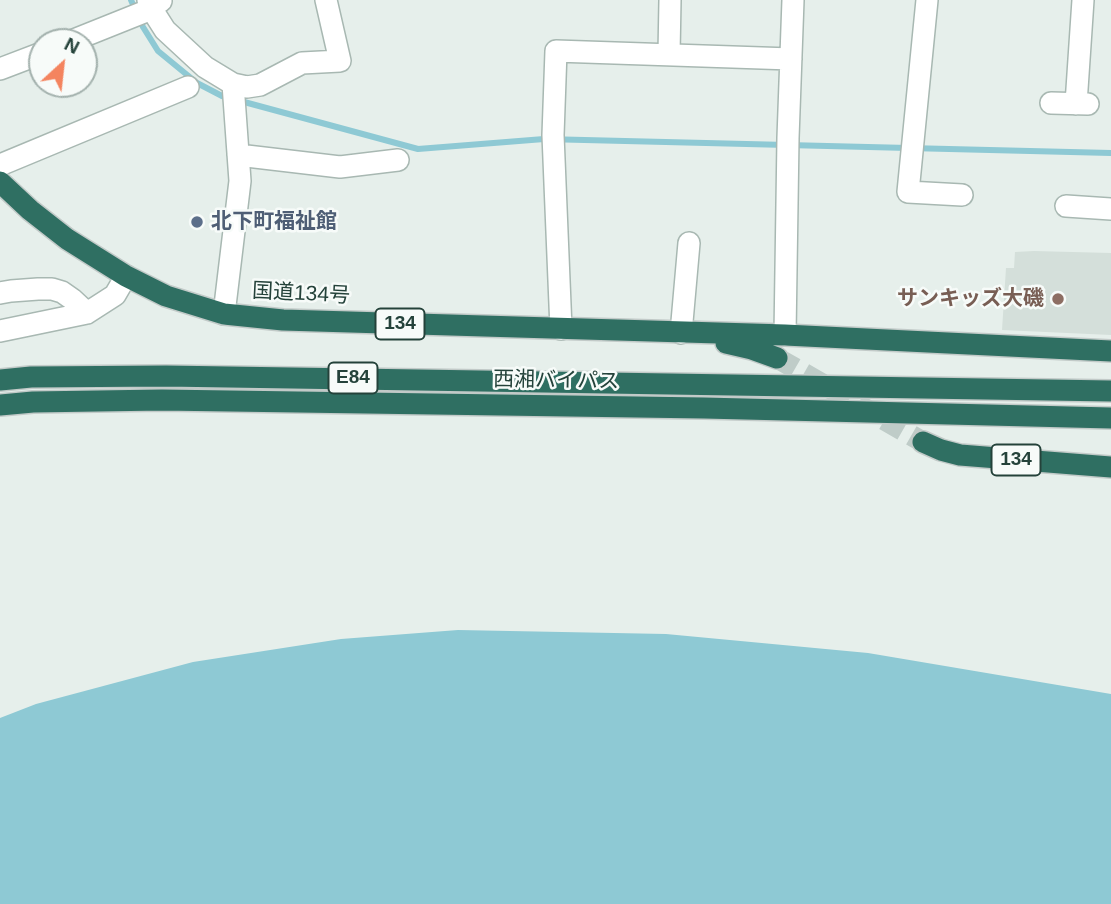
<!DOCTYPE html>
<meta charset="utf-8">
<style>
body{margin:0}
#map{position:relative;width:1111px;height:904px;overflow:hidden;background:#e6efeb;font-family:Helvetica,sans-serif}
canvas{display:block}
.north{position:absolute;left:28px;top:28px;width:70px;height:70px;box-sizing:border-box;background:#f7fbf9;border:2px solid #a3b1ad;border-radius:50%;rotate:27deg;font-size:19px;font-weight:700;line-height:28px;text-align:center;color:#24423a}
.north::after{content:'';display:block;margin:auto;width:24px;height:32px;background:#f4845f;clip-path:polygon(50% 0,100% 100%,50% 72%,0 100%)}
</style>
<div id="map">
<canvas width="1111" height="904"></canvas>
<div class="north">N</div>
</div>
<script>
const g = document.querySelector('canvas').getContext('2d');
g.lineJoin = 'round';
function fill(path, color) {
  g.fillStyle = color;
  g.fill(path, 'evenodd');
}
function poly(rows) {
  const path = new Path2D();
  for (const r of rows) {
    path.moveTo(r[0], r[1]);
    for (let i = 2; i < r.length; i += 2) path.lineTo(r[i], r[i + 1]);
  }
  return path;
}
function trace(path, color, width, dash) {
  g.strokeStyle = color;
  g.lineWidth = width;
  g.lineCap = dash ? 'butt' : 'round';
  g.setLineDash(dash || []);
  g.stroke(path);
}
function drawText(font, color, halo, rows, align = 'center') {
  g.font = font + ' Helvetica,"Noto Sans JP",sans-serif';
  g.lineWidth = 5;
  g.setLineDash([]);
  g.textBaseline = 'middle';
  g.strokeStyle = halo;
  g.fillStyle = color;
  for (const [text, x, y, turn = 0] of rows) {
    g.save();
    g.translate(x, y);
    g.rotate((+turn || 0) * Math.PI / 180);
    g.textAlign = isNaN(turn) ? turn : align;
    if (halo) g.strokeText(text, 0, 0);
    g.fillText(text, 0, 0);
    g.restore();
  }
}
fill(poly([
 [1034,251,1111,253,1111,335,1002,330,1006,268,1014,268,1015,252]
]), '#d4dfda');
fill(poly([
 [458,630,666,634,868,653,1111,694,1111,904,0,904,0,718,36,704,193,662,341,639]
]), '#8ec9d4');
trace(poly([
 [131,0,143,27,158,51,197,83,222,96,418,149,544,139,1111,153]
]), '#8ec9d4', 6);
trace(poly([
 [777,358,923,442]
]), '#bfccc8', 21, [21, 10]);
const minor = poly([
 [148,0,151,8,165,30,205,67,233,84,240,181,224,314],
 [927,0,908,192,962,195],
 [69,42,144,12,161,1],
 [669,54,670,0],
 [0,69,42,53],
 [233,84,247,87,260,85,302,63,340,61,326,0],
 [1051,103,1088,104],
 [1076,104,1083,0],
 [238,155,340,167,398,160],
 [0,165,188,87],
 [1066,206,1111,209],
 [0,293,11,291,38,289,52,289,62,292,72,299,87,313],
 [561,329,553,135,556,51,791,59],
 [0,331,87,313,115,295,126,276],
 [681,333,689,243],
 [785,335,788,138,793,0]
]);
const highway = poly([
 [0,182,30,210,67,239,126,276,166,296,224,314,283,320,785,335,1111,351],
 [726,343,752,349,777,358],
 [0,380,31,377,166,376,1111,391],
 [0,405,33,402,162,400,704,408,1111,418],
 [923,442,941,450,960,455,1111,467]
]);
trace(minor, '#a8b8b2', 24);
trace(highway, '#c2cac8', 24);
trace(minor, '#fff', 21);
trace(highway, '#2f6f62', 21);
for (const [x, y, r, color] of [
 [197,222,7,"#5c6f8a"],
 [1058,299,7,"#8d6e63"]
]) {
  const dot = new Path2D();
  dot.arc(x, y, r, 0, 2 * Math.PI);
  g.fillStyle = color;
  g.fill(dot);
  trace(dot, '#f7fbf9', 2.5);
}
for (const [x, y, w] of [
 [400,324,49],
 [353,378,49],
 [1016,460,49]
]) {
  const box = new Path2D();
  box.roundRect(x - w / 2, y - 15.5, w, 31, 5);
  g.fillStyle = '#f7fbf9';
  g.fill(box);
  trace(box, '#24423a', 2);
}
drawText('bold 19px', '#24423a', null, [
 ["134",400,324],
 ["E84",353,378],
 ["134",1016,460]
]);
drawText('bold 21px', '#4e5e75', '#f7fbf9', [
 ["北下町福祉館",211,222]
], 'left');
drawText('21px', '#24423a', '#f7fbf9', [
 ["国道134号",301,294,3],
 ["西湘バイパス",556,381,1]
]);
drawText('bold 21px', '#785e54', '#f7fbf9', [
 ["サンキッズ大磯",1044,299]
], 'right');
</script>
